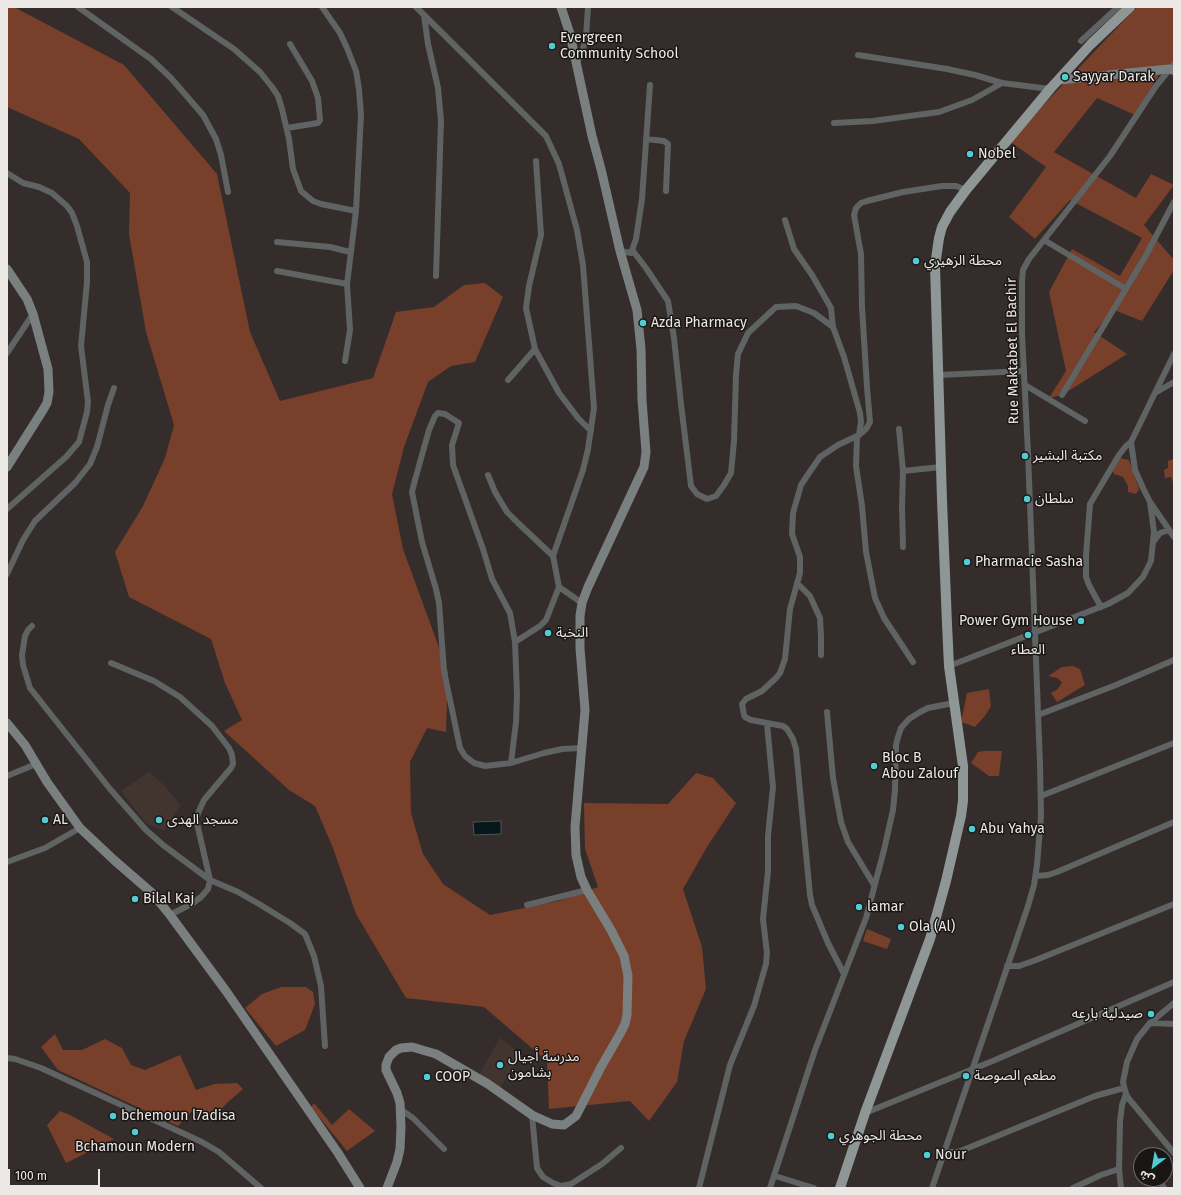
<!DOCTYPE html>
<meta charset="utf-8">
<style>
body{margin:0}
#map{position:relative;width:1181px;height:1195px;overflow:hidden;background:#342d2b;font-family:"Fira Sans","Noto Sans Arabic",sans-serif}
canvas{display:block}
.frame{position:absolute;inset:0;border:8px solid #ece8e6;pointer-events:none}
.north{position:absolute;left:1133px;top:1147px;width:40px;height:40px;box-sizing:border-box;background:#191615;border:1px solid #6d6a69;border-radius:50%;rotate:211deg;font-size:11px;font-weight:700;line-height:16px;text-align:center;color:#ece8e6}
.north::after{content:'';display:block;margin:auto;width:14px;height:18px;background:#51ccd3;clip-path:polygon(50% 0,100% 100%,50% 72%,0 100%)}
.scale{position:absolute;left:8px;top:1169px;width:92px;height:18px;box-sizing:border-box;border:2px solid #ece8e6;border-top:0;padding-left:5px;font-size:12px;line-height:14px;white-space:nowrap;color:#ece8e6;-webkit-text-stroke:3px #191615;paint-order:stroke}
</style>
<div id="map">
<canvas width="1181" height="1195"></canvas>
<div class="frame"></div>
<div class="north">ش</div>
<div class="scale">100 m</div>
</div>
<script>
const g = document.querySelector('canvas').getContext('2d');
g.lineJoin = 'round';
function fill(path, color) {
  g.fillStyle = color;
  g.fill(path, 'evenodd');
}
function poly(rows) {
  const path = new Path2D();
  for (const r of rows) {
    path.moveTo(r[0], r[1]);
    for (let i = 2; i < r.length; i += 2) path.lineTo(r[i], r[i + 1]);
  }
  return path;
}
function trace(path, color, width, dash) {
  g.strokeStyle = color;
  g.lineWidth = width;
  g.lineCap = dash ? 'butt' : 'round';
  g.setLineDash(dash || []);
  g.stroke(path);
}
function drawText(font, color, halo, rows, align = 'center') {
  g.font = font + ' "Fira Sans","Noto Sans Arabic",sans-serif';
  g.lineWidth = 3;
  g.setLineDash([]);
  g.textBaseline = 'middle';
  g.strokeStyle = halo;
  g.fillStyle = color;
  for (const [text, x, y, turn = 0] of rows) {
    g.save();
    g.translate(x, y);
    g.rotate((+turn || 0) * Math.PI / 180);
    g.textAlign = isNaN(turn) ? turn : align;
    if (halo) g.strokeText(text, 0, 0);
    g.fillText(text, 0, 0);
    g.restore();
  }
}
fill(poly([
 [149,772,163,784,181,805,164,831,146,823,121,791],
 [500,1038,522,1054,500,1088,479,1075]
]), '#423530');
fill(poly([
 [7,7,14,7,124,65,217,174,250,332,280,401,373,378,396,312,434,307,464,285,485,283,503,297,475,362,451,366,428,382,404,447,392,494,403,549,448,672,446,732,427,728,410,762,411,813,423,854,443,884,490,915,559,901,598,887,585,849,584,803,668,804,696,773,713,778,736,803,707,847,683,889,702,947,706,989,684,1041,677,1082,649,1121,630,1101,549,1109,547,1061,484,1007,406,998,356,914,333,848,315,806,289,790,224,731,242,720,225,683,211,639,129,597,115,552,143,506,165,458,174,425,146,332,129,234,130,193,79,139,7,107],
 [1137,7,1174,7,1174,75,1160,73,1135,115,1097,98,1054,152,1136,198,1151,174,1174,185,1144,225,1174,260,1174,270,1142,321,1114,310,1094,332,1127,354,1062,395,1049,398,1066,371,1049,292,1072,249,1120,276,1142,238,1070,200,1035,239,1009,217,1046,167,1009,141],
 [1120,458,1129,460,1139,489,1136,494,1128,492,1128,486,1123,477,1114,474,1113,471],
 [1174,459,1174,485,1171,477,1165,478,1164,470,1168,468,1168,461],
 [1073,666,1080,669,1085,685,1057,702,1051,693,1058,689,1062,682,1057,678,1048,676,1062,667],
 [989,689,991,706,985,716,975,727,961,722,967,693],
 [984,751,1002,751,999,776,989,776,971,763,978,752],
 [867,929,891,939,887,949,863,941],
 [281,987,306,987,313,992,315,1004,305,1030,276,1046,245,1008,262,994],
 [55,1034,63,1050,82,1050,105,1039,122,1048,131,1065,145,1070,180,1055,196,1090,214,1084,237,1083,243,1089,227,1103,214,1117,191,1112,178,1126,58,1070,41,1047],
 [314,1103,332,1125,349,1109,375,1131,347,1151,311,1107],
 [60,1111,70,1115,114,1139,66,1163,47,1125]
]), '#783f2b');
const water = poly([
 [501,821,501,834,474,835,473,822,501,821]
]);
fill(water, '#061819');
trace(water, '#4b5656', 1);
trace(poly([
 [78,7,151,59,171,78,203,115,216,139,221,155,228,192],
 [172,7,234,49,260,72,272,87,278,96,282,109,289,139,293,169,301,191,313,201,321,204,356,211],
 [322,7,340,33,347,48,356,71,359,89,361,115,356,211,347,284,350,330,345,361],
 [416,7,546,136,559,164,577,230,583,265,594,408,588,449,583,470,553,556,559,587,582,603],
 [424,15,428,44,438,88,441,121,436,276],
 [1081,41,1118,7],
 [858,55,947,69,975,75,1002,83,1050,89],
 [577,62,582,53,586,37,588,7],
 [834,123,873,121,939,112,972,100,1002,83],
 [287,128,318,123,320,120,318,98,312,81,290,44],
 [646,139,664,141,668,144,666,191],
 [536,161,541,235,529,286,526,308,535,349,559,393,578,418,591,431],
 [7,173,23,183,39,187,52,193,67,206,72,213,77,226,87,262,87,282,81,346,88,402,87,412,79,442,66,457,7,509],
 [785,220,794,249,812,275,831,308,833,327,844,357,860,413,861,422,859,435],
 [1044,240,1126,289],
 [277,242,330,247,350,252],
 [620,251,631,253,636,239,642,199,650,85],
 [633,251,646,268,668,301,674,338,681,404,691,486,697,494,707,499,716,496,724,485,731,473,734,441,736,375,738,354,748,333,776,307,796,306,814,313,833,327],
 [277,271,347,284],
 [7,353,33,314],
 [1174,354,1131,442,1135,470,1143,488,1150,502,1174,537],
 [939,375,1024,371],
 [508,380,535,349],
 [1025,385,1085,421],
 [1155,393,1174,382],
 [1062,395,1145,257,1174,202],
 [899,429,903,471,941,467],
 [857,437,856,466,862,506,866,552,875,598,884,618,913,662],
 [903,471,902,506,903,547],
 [488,475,495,492,507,512,518,523,553,556],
 [1154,541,1160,533,1169,530],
 [7,574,23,540,35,521,75,483,90,464,97,447,108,405,114,388],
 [797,583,810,596,820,618,821,636,821,655],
 [1101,607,1089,585,1086,577,1086,556,1090,504,1119,455,1126,446,1131,442],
 [32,626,28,630,25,636,22,655,23,665,30,688,110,789,146,830,163,845,210,880,238,892,259,904,290,923,305,934,314,956,321,986,325,1046],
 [515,642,540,626,546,620,559,587],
 [111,663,154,681,180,697,212,726,229,748,232,755,233,764,231,768,204,800,199,811,196,819,210,880,208,889,201,897,193,903,170,915],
 [949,666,1108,604,1128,593,1143,577,1151,561,1154,532,1150,502],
 [827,712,833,778,841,822,848,842,874,885],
 [1038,715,1116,685,1174,660],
 [511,763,516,722,517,695,515,642,510,613,492,579,483,549,453,465,452,445,459,423,445,414,438,413,435,416,429,430,415,480,412,492,422,542,436,589,439,603,444,671,460,748,465,756,474,763,485,766,511,763,544,753,562,749,581,748],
 [7,776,36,764],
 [1041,796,1174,743],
 [7,862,45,848,80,828],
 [1036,876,1048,875,1057,872,1174,822],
 [527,905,587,890],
 [1007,966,1019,966,1036,960,1174,904],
 [844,974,828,943,812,905,810,895,796,749,793,739,787,729,783,726,751,720,745,717,744,715,742,704,746,699,762,691,776,678,780,673,785,659,790,609,800,573,800,557,792,534,793,513,801,485,809,473,820,457,838,445,859,435,866,429,870,422,867,387,862,307,861,254,854,215,856,208,861,203,867,201,903,192,942,186,956,186,966,190],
 [1174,1003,1150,1023,1137,1039,1127,1062,1123,1082,1126,1094,1129,1099,1174,1153],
 [1150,1023,1174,1024],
 [7,1058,15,1059,41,1068,202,1142,219,1152,261,1188],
 [400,1109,413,1118,444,1149],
 [865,1113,995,1060,1174,982],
 [532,1115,537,1168,543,1177,553,1183,561,1186,571,1184,602,1164,621,1148],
 [945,1152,957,1152,963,1150,1095,1096,1124,1088],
 [775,1176,814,1188],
 [1158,1179,1164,1188],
 [699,1188,730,1065,754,1006,766,964,767,953,763,919,768,871,768,836,773,787,767,724],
 [770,1188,815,1050,866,918,884,850,893,810,895,790,896,745,898,737,901,728,909,719,920,712,928,708,954,703],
 [932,1188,1028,906,1034,885,1037,865,1041,816,1040,764,1028,453,1022,333,1022,281,1023,270,1029,259,1110,156,1156,86,1174,64],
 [1073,1188,1101,1175,1119,1169],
 [1121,1188,1119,1169,1120,1122,1122,1105,1126,1094]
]), '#5f6363', 6);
trace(poly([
 [1059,80,1169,69,1174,70],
 [7,269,27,299,33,314,48,369,49,392,47,403,43,410,7,467],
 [7,723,25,745,47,782,80,828,114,860,152,893,170,915,226,991,338,1153,360,1188],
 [387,1188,397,1162,400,1149,401,1127,400,1103,397,1093,386,1070,386,1065,389,1057,396,1050,401,1048,412,1047,436,1054,488,1084,532,1115,552,1124,564,1125,576,1116,601,1067,620,1034,625,1024,627,1015,628,976,624,956,611,930,587,890,581,877,576,855,575,827,585,710,580,648,580,616,582,603,588,587,644,467,646,452,642,400,641,349,637,310,620,251,601,169,592,136,570,34,561,7]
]), '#7a8080', 9);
trace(poly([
 [840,1188,865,1113,930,939,946,881,961,816,963,801,963,766,949,666,947,624,942,500,935,266,939,238,942,227,950,212,966,190,1050,89,1091,44,1130,7]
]), '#8e9696', 10);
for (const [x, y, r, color] of [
 [552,46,4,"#51ccd3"],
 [1065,77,4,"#51ccd3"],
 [970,154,4,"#51ccd3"],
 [916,261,4,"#51ccd3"],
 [643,323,4,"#51ccd3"],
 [1025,456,4,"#51ccd3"],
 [1027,499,4,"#51ccd3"],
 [967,562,4,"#51ccd3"],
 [1081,621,4,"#51ccd3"],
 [548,633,4,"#51ccd3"],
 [1028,635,4,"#51ccd3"],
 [874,766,4,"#51ccd3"],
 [45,820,4,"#51ccd3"],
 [159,820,4,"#51ccd3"],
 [972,829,4,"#51ccd3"],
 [135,899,4,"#51ccd3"],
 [859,907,4,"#51ccd3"],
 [901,927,4,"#51ccd3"],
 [1151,1014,4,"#51ccd3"],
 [500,1065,4,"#51ccd3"],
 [966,1076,4,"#51ccd3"],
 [427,1077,4,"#51ccd3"],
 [113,1116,4,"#51ccd3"],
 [135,1132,4,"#51ccd3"],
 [831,1136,4,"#51ccd3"],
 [927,1155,4,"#51ccd3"]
]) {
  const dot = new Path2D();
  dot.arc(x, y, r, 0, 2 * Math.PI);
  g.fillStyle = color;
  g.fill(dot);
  trace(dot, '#191615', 1.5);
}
drawText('14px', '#ece8e6', '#191615', [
 ["Evergreen",560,38],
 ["Community School",560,54],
 ["Sayyar Darak",1073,77],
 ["Nobel",978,154],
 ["محطة الزهيري",924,261],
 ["Azda Pharmacy",651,323],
 ["مكتبة البشير",1033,456],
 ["سلطان",1035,499],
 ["Pharmacie Sasha",975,562],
 ["Power Gym House",1073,621,"right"],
 ["النخبة",556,633],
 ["العطاء",1028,650,"center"],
 ["Bloc B",882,758],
 ["Abou Zalouf",882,774],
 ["AL",53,820],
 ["مسجد الهدى",167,820],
 ["Abu Yahya",980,829],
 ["Bilal Kaj",143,899],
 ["lamar",867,907],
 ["Ola (Al)",909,927],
 ["صيدلية بارعه",1143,1014,"right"],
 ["مدرسة أجيال",508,1057],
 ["بشامون",508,1073],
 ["مطعم الصوصة",974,1076],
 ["COOP",435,1077],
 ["bchemoun l7adisa",121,1116],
 ["محطة الجوهري",839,1136],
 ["Bchamoun Modern",135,1147,"center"],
 ["Nour",935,1155]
], 'left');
drawText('14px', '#ece8e6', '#191615', [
 ["Rue Maktabet El Bachir",1013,351,-91]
]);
</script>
